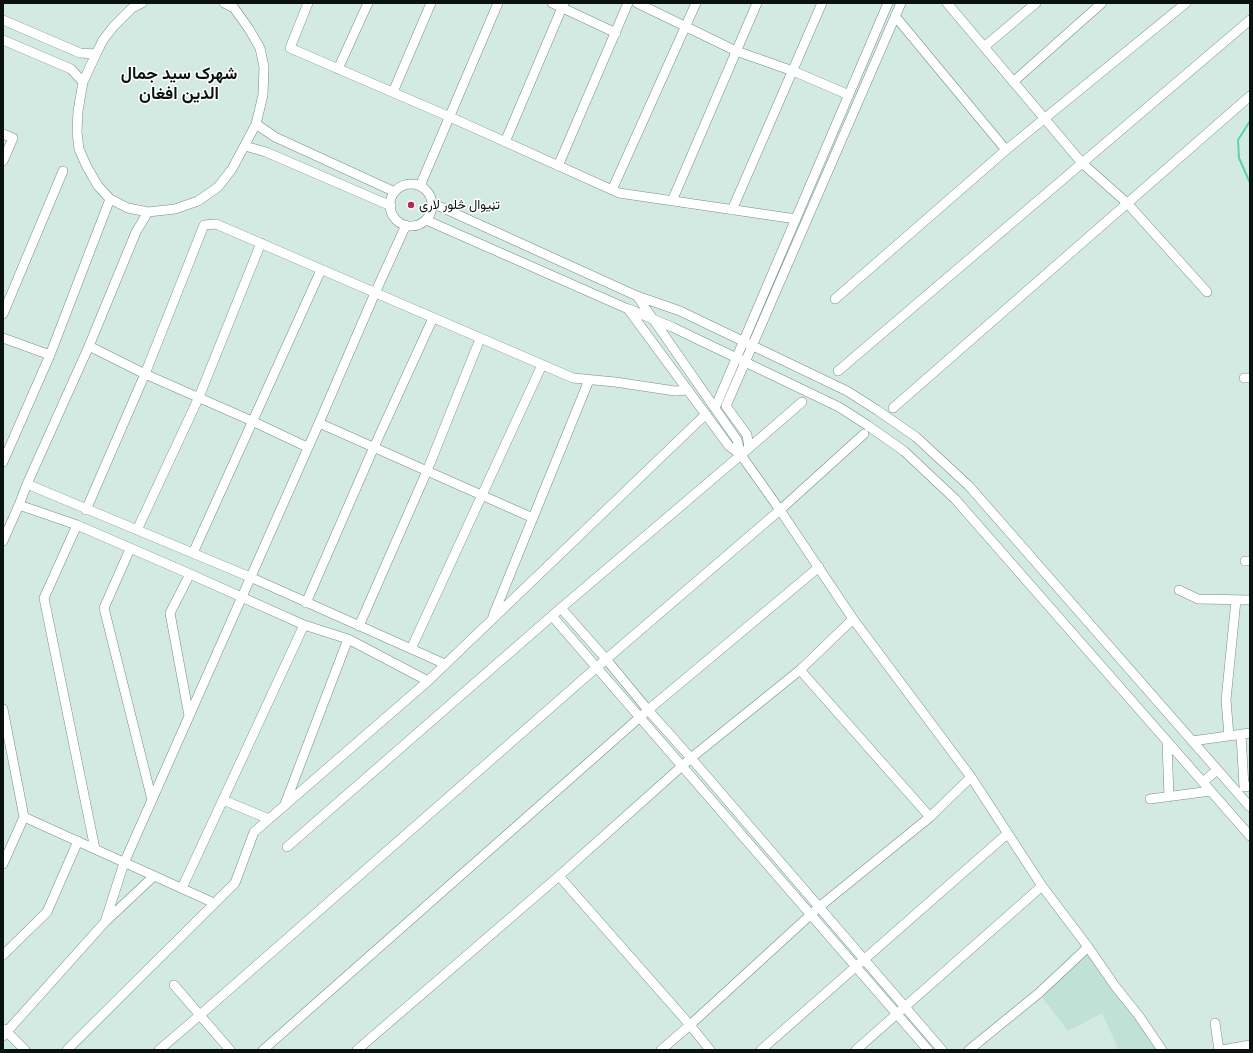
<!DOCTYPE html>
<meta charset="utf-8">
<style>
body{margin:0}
#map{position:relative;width:1253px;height:1053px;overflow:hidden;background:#d2eae1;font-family:Ubuntu,sans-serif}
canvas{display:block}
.frame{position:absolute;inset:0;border:4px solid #0a120f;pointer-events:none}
</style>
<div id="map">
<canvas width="1253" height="1053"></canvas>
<div class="frame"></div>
</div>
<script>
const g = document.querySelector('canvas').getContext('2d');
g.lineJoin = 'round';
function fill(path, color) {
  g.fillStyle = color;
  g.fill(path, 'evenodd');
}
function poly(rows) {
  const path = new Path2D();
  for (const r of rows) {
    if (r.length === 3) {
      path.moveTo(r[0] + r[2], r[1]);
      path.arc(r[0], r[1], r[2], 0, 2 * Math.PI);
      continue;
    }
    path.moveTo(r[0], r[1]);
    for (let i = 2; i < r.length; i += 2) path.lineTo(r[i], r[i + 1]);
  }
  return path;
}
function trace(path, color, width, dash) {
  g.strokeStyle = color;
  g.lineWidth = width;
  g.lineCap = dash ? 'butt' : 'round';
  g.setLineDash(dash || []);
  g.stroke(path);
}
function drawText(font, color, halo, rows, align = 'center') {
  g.font = font + ' Ubuntu,Vazirmatn,sans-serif';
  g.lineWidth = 3;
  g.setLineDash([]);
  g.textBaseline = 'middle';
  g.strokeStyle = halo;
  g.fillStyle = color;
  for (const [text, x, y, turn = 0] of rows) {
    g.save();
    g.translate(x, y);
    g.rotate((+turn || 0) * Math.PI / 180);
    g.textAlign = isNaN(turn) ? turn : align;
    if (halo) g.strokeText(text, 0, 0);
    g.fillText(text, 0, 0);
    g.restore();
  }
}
fill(poly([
 [1088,947,1162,1050,1119,1050,1102,1013,1068,1031,1039,993]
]), '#c0e1d5');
trace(poly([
 [1250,121,1238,140,1239,158,1250,183]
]), '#5cd2af', 2);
const minor = poly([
 [142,3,132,8,114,26,103,40,96,54,83,82,78,111,77,132,79,149,87,167,98,186,110,199,128,208,148,212,175,209,198,201,218,187,232,169,256,124,263,95,264,67,260,48,249,29,234,8,224,3],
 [308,3,290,48,450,117,619,193,796,219],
 [552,3,616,33],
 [637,3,736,51,793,71,849,95],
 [947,3,1082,163,1127,203,1207,292],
 [895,16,1006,150],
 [3,20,80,53,96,54],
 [3,40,71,69,83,82],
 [984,47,1036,3],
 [338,69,368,3],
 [1013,82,1102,3],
 [393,92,431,3],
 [256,124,275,137,395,192],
 [3,134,13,138,3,161],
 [505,142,564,3],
 [245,146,266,152,391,206],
 [558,166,628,3],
 [411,205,21],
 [420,186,498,3],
 [612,190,696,3],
 [672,201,757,3],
 [432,203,637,296,737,440,741,455],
 [732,210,822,3],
 [426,220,628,309,729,446,741,455,780,510,853,619,971,777,1042,886,1088,947,1115,986,1139,1016,1162,1050],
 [637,296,680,311,847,391,877,410,916,437,969,486,1250,807],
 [835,299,1006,150,1186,3],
 [629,309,672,327,839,407,867,425,904,451,955,499,1250,836],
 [3,314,63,171],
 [3,338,50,355],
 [89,346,145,374,252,421,307,447],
 [838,371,1250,20],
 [1244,378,1250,378],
 [715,408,888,3],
 [893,408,1250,96],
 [319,423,533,518],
 [749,448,802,402],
 [3,462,50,355,110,199],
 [27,484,250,577,445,664],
 [19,505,77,525,190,574,304,625,348,639,428,681],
 [86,510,145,374,204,225,216,224,573,378,615,382,675,391,688,390],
 [77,525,44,598,95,849],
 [137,530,199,397,261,243],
 [3,541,19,505,27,484,89,346,136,232,148,212],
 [130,549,104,608,152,800],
 [193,553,321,270],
 [1245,561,1250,561],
 [1179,590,1198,599,1250,600],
 [306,603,374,447,433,318],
 [561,608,606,659,648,710,691,758,942,1050],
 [493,616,589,380],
 [552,616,928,1050],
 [359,626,427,471,480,339],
 [411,649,542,365],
 [800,670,930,817],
 [3,709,24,817,3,864],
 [189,716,170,613,190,574],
 [1241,735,1244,787,1250,786],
 [1229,736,1226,700,1236,600],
 [1167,741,1169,797],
 [1192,741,1250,733],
 [1203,782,1217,770],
 [1150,799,1211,791],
 [223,800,269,819],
 [285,804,348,639],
 [24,817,214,903],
 [287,847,561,608,749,448,747,435,726,406,901,3],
 [559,876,690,1025,710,1050],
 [182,888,304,625],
 [106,921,154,876],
 [3,955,47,912,78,841],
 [174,985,230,1050],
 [1215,1023,1219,1050],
 [4,1029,25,1050],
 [3,1036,105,922,124,863,319,423,375,293,406,225],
 [67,1050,235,883,254,832,428,681,706,414],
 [159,1050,200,1015,597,667,780,510,864,434],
 [263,1050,648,710,819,567],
 [357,1050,559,876,691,758,800,670,853,619],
 [661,1050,690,1025,819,907,930,817,971,777],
 [761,1050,1007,834],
 [856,1050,1042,886],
 [969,1050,1039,993,1088,947],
 [1222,1050,1250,1045]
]);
trace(minor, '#788e86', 10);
trace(minor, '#fff', 9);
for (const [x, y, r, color] of [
 [411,205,4,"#b42860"]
]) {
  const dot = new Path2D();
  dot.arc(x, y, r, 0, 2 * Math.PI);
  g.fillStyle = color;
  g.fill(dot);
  trace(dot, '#fff', 1.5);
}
drawText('13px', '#0a120f', '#fff', [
 ["تڼیوال څلور لاری",419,205]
], 'left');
drawText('bold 17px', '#0a120f', '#fff', [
 ["شهرک سید جمال",179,73],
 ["الدین افغان",179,93]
]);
</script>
